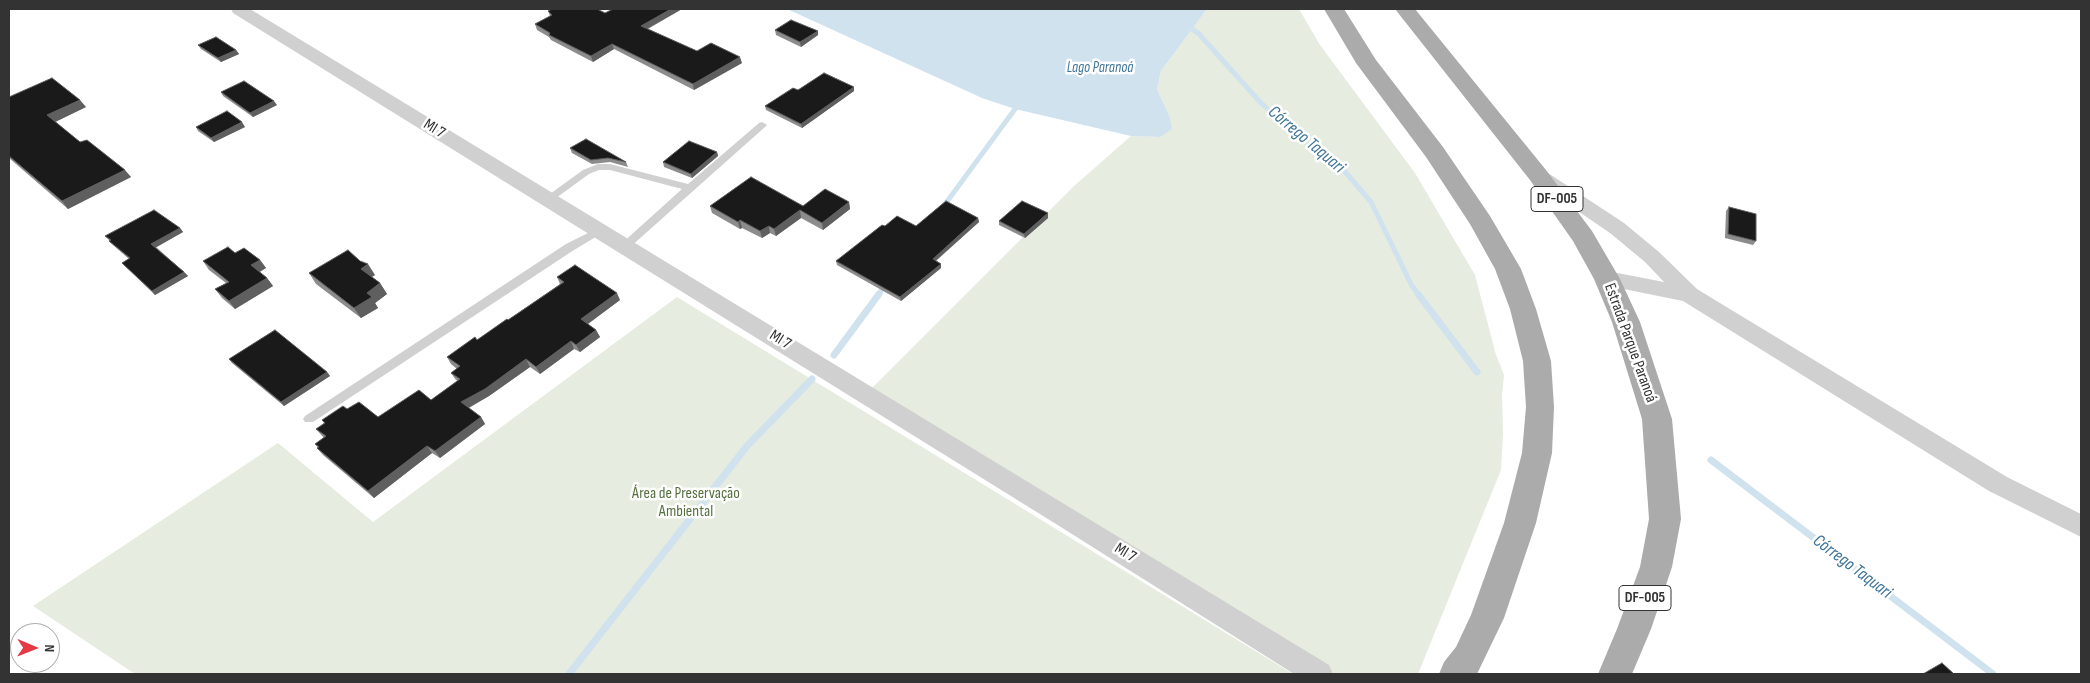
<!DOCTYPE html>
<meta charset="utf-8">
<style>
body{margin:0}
#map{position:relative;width:2090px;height:683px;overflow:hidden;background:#fff;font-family:"Sofia Sans Condensed",sans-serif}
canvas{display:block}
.frame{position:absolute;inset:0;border:10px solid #333;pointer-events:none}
.north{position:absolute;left:10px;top:623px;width:50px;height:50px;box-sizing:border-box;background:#fff;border:1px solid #adadad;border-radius:50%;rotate:91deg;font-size:14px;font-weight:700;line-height:20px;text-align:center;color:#333}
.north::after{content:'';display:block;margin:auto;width:18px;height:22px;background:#e63946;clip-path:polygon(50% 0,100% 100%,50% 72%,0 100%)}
</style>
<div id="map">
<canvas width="2090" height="683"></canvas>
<div class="frame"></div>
<div class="north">N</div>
</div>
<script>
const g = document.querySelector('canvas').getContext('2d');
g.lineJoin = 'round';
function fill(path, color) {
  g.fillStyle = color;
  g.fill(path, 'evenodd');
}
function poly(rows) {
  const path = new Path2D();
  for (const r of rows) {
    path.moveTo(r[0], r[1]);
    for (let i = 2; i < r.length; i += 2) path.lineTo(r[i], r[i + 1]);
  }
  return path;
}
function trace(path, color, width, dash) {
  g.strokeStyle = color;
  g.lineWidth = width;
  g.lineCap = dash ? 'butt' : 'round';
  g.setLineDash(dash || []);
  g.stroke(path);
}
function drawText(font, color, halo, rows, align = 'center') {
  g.font = font + ' "Sofia Sans Condensed",sans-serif';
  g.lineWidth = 5;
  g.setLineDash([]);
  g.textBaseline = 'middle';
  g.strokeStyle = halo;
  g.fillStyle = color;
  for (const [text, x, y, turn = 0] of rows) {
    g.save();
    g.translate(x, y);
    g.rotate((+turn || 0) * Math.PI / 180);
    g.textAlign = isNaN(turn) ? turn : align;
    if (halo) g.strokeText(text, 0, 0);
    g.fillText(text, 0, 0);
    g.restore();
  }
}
fill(poly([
 [1207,9,1299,9,1320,45,1415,173,1475,275,1496,355,1504,375,1502,395,1503,434,1501,470,1418,674,1320,674,871,389,1074,186,1131,136,1160,137,1169,115,1157,89,1161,71],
 [677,297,1293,674,135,674,33,606,278,443,373,522]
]), '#e6ecdf');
fill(poly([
 [787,9,1207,9,1161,71,1157,89,1169,115,1172,129,1160,137,1131,136,1015,109,982,98]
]), '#cfe2ee');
trace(poly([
 [1185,24,1199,34,1260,102,1302,140,1335,160,1371,202,1412,286,1419,295],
 [943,207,1015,109,1021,104],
 [878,295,886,284]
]), '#cfe2ee', 5);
trace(poly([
 [1418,294,1477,372],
 [834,355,879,294],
 [1711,460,1993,674],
 [569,674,747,446,812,379]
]), '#cfe2ee', 7);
fill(poly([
 [762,122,767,125,765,127,629,248,621,248,620,245,682,189,610,170,599,170,589,174,552,201,548,202,543,199,583,170,598,164,610,164,688,184,759,123,762,122],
 [600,227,604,228,605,230,604,232,574,250,313,422,305,422,303,419,305,416,566,244,600,227]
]), '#d0d0d0');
fill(poly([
 [231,9,250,9,1329,665,1333,674,1294,674,1056,524,233,13,231,9],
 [1538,169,1545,171,1624,223,1659,252,1697,289,1715,300,2007,477,2081,514,2081,537,1989,491,1683,301,1599,284,1596,279,1599,274,1607,271,1664,282,1645,262,1610,233,1531,179,1528,175,1531,171,1538,169]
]), '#d0d0d0');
fill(poly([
 [1324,9,1344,9,1376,60,1443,147,1490,216,1521,269,1536,309,1551,361,1554,407,1552,453,1536,523,1504,618,1477,674,1439,674,1444,662,1456,647,1471,615,1504,523,1522,453,1526,407,1523,361,1510,309,1495,269,1470,224,1426,157,1356,63,1324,9],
 [1395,9,1415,9,1546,170,1592,231,1620,279,1640,322,1672,419,1681,519,1672,567,1651,629,1632,674,1598,674,1617,629,1640,567,1649,519,1642,419,1612,322,1594,279,1573,241,1530,180,1395,9]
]), '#ababab');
fill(poly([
 [682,9,648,29,697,51,742,63,694,90,614,49,593,62,551,40,549,37,537,30,535,24,550,16,548,11,605,13],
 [775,30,818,35,801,47,776,35],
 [198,45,236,50,239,54,221,62,201,49],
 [798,90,854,91,802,128,766,110,765,106],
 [221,92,277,105,253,117,223,96],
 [9,97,86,107,55,122,80,142,131,177,68,209,9,158],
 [196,127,245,127,214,142,198,131],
 [570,148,626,162,628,167,610,162,592,164,572,153],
 [717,152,718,156,692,178,664,167,663,162],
 [849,202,850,209,823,230,801,218,776,236,770,233,762,238,742,228,740,229,712,213,710,206,803,206],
 [1729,207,1756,241,1753,245,1725,238,1726,211],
 [978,218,979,222,936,261,941,264,941,268,901,301,837,265,836,261,885,226,916,226],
 [1048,218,1025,238,999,225,999,221],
 [180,228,183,232,156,247,184,272,188,276,155,295,122,263,129,259,113,245,109,241,110,241,105,236],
 [235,253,260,260,266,268,260,272,267,278,273,286,235,309,222,298,215,289,226,283,209,270,203,261],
 [309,273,375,275,372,277,380,283,387,294,375,303,378,308,361,318,316,284],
 [557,277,620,300,587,324,596,330,600,337,580,352,574,349,540,374,530,367,489,396,469,408,481,417,485,424,440,458,432,453,374,498,323,455,317,448,318,447,315,444,324,438,316,429,324,423,322,420,347,409,378,417,431,400,458,381,456,380,451,373,457,369,451,364,447,357,477,340,508,320,560,284],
 [229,359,327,372,330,376,284,406,232,363]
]), '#8c8c8c');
fill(poly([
 [671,9,682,9,643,31,641,26],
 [818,31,818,35,801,47,800,42],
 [612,44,614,49,593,62,591,56],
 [236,50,239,54,221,62,218,58],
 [740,57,742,63,694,90,693,84],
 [854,87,854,91,802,128,801,124],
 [80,100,86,107,53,123,47,115],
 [274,101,277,105,253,117,250,113],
 [242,122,245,127,214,142,211,138],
 [717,152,718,156,692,178,691,174],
 [125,170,131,177,68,209,62,201],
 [849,202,850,209,823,230,822,223],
 [800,210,801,218,776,236,774,229],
 [1048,213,1048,218,1025,238,1024,234],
 [978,218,979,222,933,263,933,259],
 [740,220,742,228,740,229,738,222],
 [769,226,770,233,762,238,760,231],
 [180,228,183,232,155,248,151,244],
 [260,260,266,268,257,273,251,265],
 [368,264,375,275,368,279,361,269],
 [941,264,941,268,901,301,900,297],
 [184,272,188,276,155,295,152,291],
 [267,278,273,286,235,309,229,301],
 [380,283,387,294,375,303,378,308,361,318,354,308,367,293],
 [617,293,620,300,584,327,581,319],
 [596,330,600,337,580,352,576,345],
 [571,341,574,349,540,374,536,367],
 [526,359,530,367,489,396,466,409,461,402],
 [327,372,330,376,284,406,281,402],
 [481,417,485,424,440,458,435,451],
 [427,446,432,453,374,498,368,491]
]), '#5f5f5f');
const building = poly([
 [552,9,597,9,605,13,613,9,671,9,641,26,697,51,711,43,740,57,693,84,612,44,591,56,549,35,550,33,535,24,552,15,548,11,552,9],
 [791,20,818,31,800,42,775,30,791,20],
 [216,37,236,50,218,58,198,45,216,37],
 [824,73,854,87,801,124,765,106,793,88,798,90,824,73],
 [52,78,80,100,47,115,80,142,87,140,125,170,62,201,9,156,9,97,52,78],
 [244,81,274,101,250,113,221,92,244,81],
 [227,111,242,122,211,138,196,127,227,111],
 [586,139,626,162,608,158,591,160,570,148,586,139],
 [689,141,717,152,691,174,663,162,689,141],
 [751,177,803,206,825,189,849,202,822,223,800,210,774,229,769,226,760,231,740,220,738,222,710,206,751,177],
 [946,201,978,218,933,259,941,264,900,297,836,261,882,225,885,226,897,216,916,226,946,201],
 [1022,201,1048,213,1024,234,999,221,1022,201],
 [1729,207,1756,214,1756,241,1728,234,1729,207],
 [154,210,180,228,151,244,184,272,152,291,122,263,130,258,109,241,111,240,105,236,154,210],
 [228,247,235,253,244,248,260,260,251,265,267,278,229,301,215,289,229,282,203,261,228,247],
 [348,250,360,261,368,264,361,269,380,283,367,293,372,297,354,308,309,273,348,250],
 [575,265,617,293,581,319,596,330,576,345,571,341,536,367,526,359,485,389,461,402,481,417,435,451,427,446,368,491,317,448,319,447,315,444,326,436,316,429,325,423,322,420,343,406,347,409,359,402,378,417,419,390,431,400,460,379,451,373,460,366,447,357,475,337,477,340,507,319,508,320,564,282,557,277,575,265],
 [275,330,327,372,281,402,229,359,275,330],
 [1942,663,1954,674,1923,674,1942,663]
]);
fill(building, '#1a1a1a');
trace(building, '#5f5f5f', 1);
drawText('italic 15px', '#3f7597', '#fff', [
 ["Lago Paranoá",1100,68]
]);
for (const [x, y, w] of [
 [1557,199,52],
 [1645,598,52]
]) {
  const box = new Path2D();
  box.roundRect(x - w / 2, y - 12.5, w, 25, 4);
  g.fillStyle = '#fff';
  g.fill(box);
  trace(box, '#333', 1);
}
drawText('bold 15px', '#333', null, [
 ["DF-005",1557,199],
 ["DF-005",1645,598]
]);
drawText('16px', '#333', '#fff', [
 ["MI 7",434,129,32],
 ["MI 7",780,340,32],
 ["Estrada Parque Paranoá",1630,343,70],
 ["MI 7",1125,553,32]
]);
drawText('16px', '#56703f', '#fff', [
 ["Área de Preservação",686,494],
 ["Ambiental",686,512]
]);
drawText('italic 18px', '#3f7597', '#fff', [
 ["Córrego Taquari",1306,140,40],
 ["Córrego Taquari",1852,567,37]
]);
</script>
